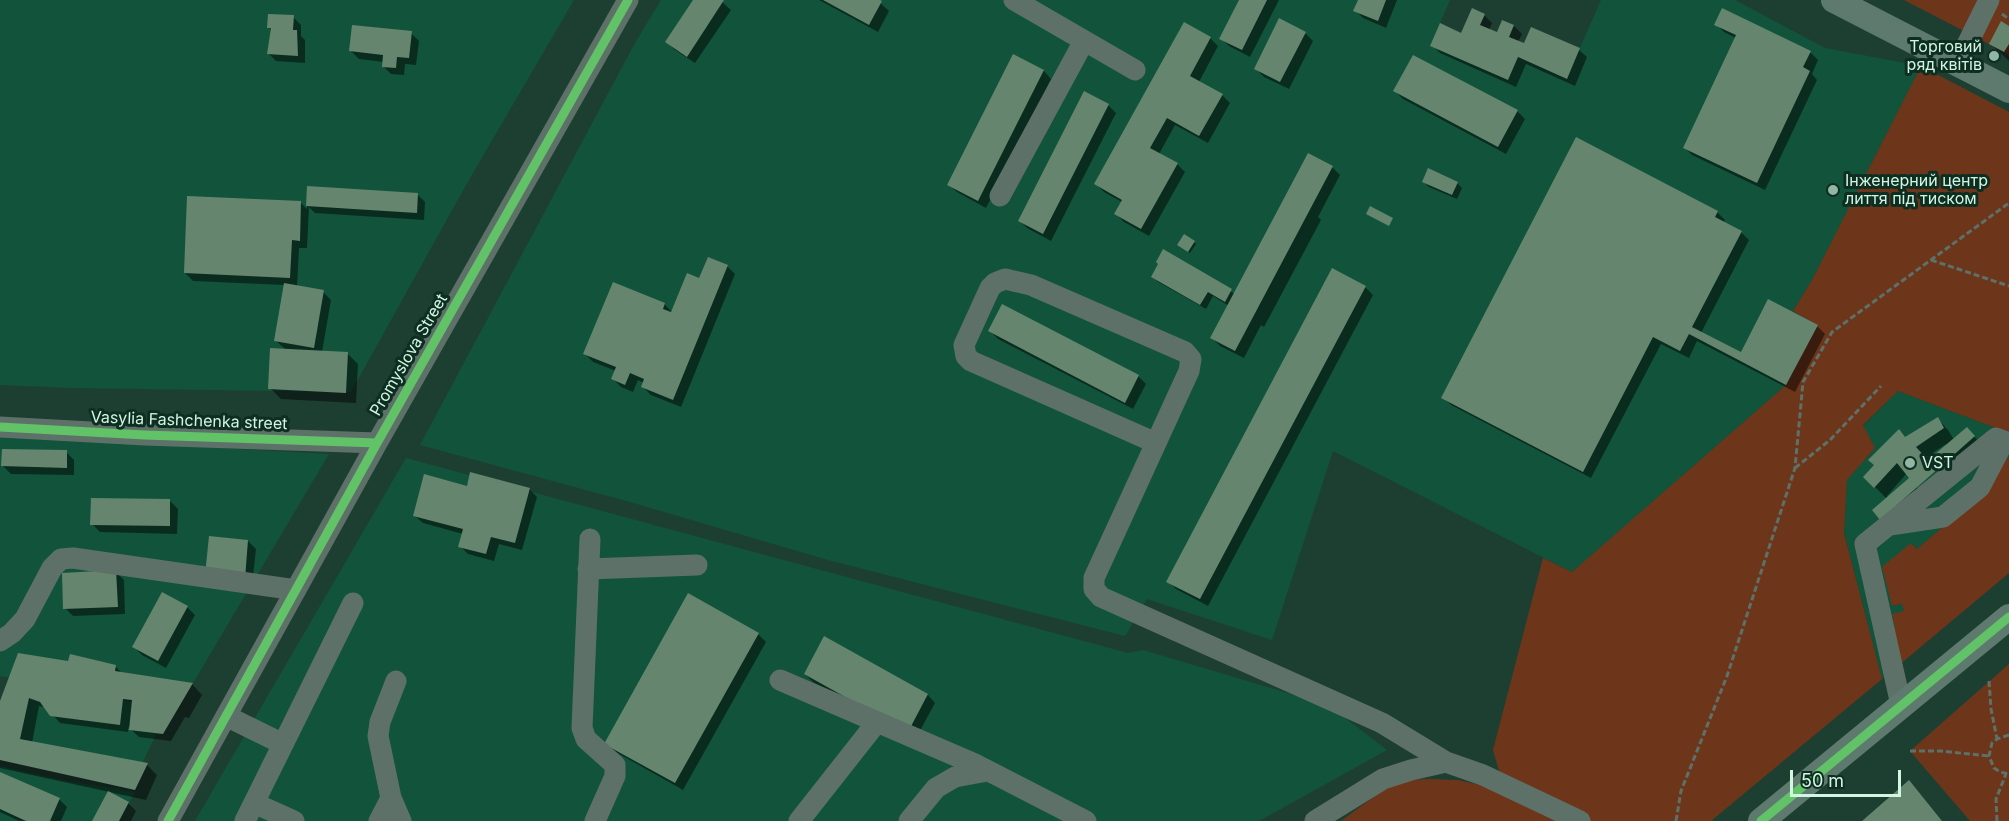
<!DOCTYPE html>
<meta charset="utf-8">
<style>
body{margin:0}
#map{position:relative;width:2009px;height:821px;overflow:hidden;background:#1d3f32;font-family:Inter,sans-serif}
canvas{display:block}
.scale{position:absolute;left:1790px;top:770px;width:111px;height:27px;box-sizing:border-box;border:3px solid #d1f6e2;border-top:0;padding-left:8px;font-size:18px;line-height:21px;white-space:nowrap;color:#d1f6e2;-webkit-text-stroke:4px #0e2e21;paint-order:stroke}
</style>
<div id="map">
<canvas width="2009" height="821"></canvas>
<div class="scale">50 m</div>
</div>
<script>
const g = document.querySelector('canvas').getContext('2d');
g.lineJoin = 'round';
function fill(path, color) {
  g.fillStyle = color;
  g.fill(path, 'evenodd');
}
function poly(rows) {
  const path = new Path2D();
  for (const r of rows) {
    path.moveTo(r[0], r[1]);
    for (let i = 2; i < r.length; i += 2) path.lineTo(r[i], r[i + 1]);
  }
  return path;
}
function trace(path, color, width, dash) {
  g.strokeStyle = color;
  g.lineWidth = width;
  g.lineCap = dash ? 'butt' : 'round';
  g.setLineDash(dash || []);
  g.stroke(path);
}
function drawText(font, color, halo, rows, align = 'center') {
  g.font = font + ' Inter,sans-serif';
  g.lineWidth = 6;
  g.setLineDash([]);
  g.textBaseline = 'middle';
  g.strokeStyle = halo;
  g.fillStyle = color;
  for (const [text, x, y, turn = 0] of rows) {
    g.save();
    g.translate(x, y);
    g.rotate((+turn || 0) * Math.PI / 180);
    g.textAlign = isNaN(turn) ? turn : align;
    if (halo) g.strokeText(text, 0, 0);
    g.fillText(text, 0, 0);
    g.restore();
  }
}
fill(poly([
 [0,0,574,0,466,185,351,392,72,388,0,385],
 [661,0,1450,0,1440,23,1566,79,1601,0,1735,0,1825,48,1921,66,1812,280,1793,311,1818,325,1786,385,1572,572,1333,451,1272,640,1147,599,1125,636,828,560,630,502,420,445,635,43],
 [1898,391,2009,433,2009,458,2004,458,1988,488,1917,549,1912,543,1892,606,1903,604,1904,611,1895,627,1898,666,1882,679,1844,532,1847,480,1875,448,1863,426],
 [0,436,329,454,193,683,177,705,0,676],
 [406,458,1128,653,1143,650,1328,705,1387,750,1259,821,195,821],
 [9,684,130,702,167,711,131,787,0,757],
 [0,766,67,781,135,792,119,821,0,821]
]), '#12543b');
fill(poly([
 [1904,0,2009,0,2009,55,1989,44],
 [1921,66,2009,112,2009,433,1898,391,1863,425,1875,448,1847,480,1844,533,1882,679,1711,821,1585,821,1502,781,1493,750,1543,558,1572,572,1786,385,1817,325,1793,311,1812,280],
 [2004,458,2009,458,2009,573,1898,666,1889,635,1895,627,1892,614,1904,611,1902,604,1892,606,1882,567,1911,543,1917,549,1987,489],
 [2009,664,2009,821,1970,821,1910,751],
 [1430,779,1458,780,1485,786,1569,821,1341,821,1379,793,1403,780]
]), '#6d361b');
fill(poly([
 [695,0,720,0,731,10,695,63,675,50,667,42],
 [819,0,877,0,889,11,878,32],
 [1241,0,1279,0,1250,57,1229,46,1221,38],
 [1359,0,1397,0,1386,28,1363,18,1355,10],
 [1484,15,1492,23,1489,30,1498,34,1503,22,1514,26,1522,34,1518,42,1525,45,1579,50,1587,57,1575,86,1526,64,1516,87,1440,53,1432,45,1462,34],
 [293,17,301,25,301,36,305,40,305,63,276,61,268,53,272,31,269,27],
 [1184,24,1210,38,1218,46,1199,82,1222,95,1230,103,1208,143,1175,125,1159,154,1177,164,1185,172,1149,236,1124,222,1116,214,1122,202,1104,192,1096,184],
 [1716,24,1810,52,1818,60,1812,74,1817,80,1765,190,1692,155,1684,147,1736,38,1724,32],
 [2009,27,2009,61,1991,44],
 [411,33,419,41,416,65,405,64,404,75,391,74,383,66,384,62,359,59,351,51],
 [1305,33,1313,41,1289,89,1264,77,1256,69],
 [1014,56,1044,71,1051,79,986,208,957,192,949,185],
 [1395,91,1517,111,1525,119,1506,154,1403,99],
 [1108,105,1116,113,1051,241,1027,228,1019,220],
 [1332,167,1340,175,1318,217,1321,220,1264,327,1261,325,1244,358,1220,346,1212,338,1229,306,1213,296,1206,309,1158,282,1153,277,1164,251,1235,294],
 [1424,182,1457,183,1462,188,1457,199,1429,187],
 [308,188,417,194,425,202,424,220,315,213,309,207,307,248,299,248,297,287,323,292,331,300,322,352,347,353,358,364,356,403,281,399,270,388,286,350,275,340,285,285,193,281,185,273,301,203,307,209],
 [1717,212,1725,220,1723,223,1741,232,1749,240,1701,333,1741,354,1817,326,1825,334,1795,392,1697,341,1689,358,1661,344,1591,478,1451,405,1443,397],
 [1194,242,1196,244,1190,253,1181,247],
 [727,266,735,274,681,407,651,395,643,387,644,383,638,380,633,392,621,387,613,379,616,371,593,362,585,354,664,304,673,313,700,280],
 [1365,287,1373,295,1208,606,1176,589,1168,581],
 [990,331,1138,376,1146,384,1133,409,998,339],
 [1938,419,1948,430,1954,440,1967,429,1985,448,1892,529,1887,499,1865,477,1906,438],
 [1946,444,1947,446,1929,462,1925,458],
 [1937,468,1940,470,1918,489,1916,486],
 [1907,473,1911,478,1888,498,1887,496],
 [66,452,74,460,74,475,11,474,3,466],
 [529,489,537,497,522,550,499,544,494,561,468,554,460,546,463,534,423,523,415,516],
 [170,501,178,509,177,534,100,532,92,524],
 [248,541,256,549,252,586,214,582],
 [116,572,124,580,125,614,73,616,65,608],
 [187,607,195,615,166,668,142,655,134,647],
 [758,634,766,642,683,790,614,751,606,743],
 [825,638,928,695,935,703,916,738,813,682,805,674],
 [69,663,115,666,122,673,192,684,202,695,189,718,185,717,171,741,139,737,128,727,128,732,60,723,47,708,39,706,32,743,147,765,157,775,146,800,0,768,0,709],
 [0,773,59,799,67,807,61,821,19,821,0,812],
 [128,803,136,811,131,821,94,821]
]), '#0007');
fill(poly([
 [693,0,724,0,687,57,665,42],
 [823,0,880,0,882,1,869,25],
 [1239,0,1267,0,1242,50,1219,39],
 [1358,0,1386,0,1378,21,1353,11],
 [1472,8,1485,14,1480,25,1497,32,1502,20,1514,25,1509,37,1524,43,1531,27,1580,48,1567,79,1518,57,1508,80,1430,46,1440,23,1461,33],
 [1722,8,1811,51,1803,67,1810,71,1757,183,1683,148,1736,35,1714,25],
 [268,14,294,15,293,30,297,30,298,56,267,54,271,28,267,28],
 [1279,18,1306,32,1280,82,1254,69],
 [2001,21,2009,26,2009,44,2004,52,1989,44],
 [1184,22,1211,37,1190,76,1223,94,1199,136,1167,118,1150,148,1178,163,1141,229,1114,214,1122,200,1094,184],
 [352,25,412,31,409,58,397,57,396,68,382,67,383,55,349,51],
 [1013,54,1044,70,978,201,947,185],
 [1413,55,1518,110,1498,147,1393,91],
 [1084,91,1109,104,1043,234,1018,221],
 [1576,137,1718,211,1715,217,1742,231,1692,327,1741,352,1768,299,1818,325,1786,385,1689,334,1680,351,1653,337,1583,472,1441,398],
 [1308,153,1333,166,1235,351,1210,338],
 [1428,168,1458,182,1452,195,1422,182],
 [307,186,418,193,417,213,306,206],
 [187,196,301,201,300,241,292,240,290,278,184,273],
 [1370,206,1393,218,1389,226,1366,214],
 [1184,234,1195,241,1188,252,1177,245],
 [1163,249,1232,289,1225,302,1208,292,1200,305,1151,277,1158,264,1156,262],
 [708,257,728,265,673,400,641,387,644,379,630,373,625,385,611,379,616,367,583,354,613,282,665,303,663,309,671,312,687,273,699,278],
 [1332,268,1366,286,1200,599,1166,582],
 [284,283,324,290,314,348,274,341],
 [1002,304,1139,375,1125,403,988,331],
 [270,348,348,352,346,393,268,389],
 [1938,417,1944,428,1916,447,1928,460,1967,427,1975,436,1880,520,1872,510,1909,478,1897,463,1874,488,1863,477,1874,465,1868,460,1899,429,1905,437],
 [2,449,67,450,67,468,1,466],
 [470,472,530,488,515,543,491,537,486,554,458,547,463,529,413,516,424,474,467,486],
 [91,498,170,499,170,526,90,525],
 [209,536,248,540,245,579,205,575],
 [116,570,118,607,63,609,62,573],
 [162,592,188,606,158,661,132,647],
 [688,593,759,633,675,783,604,744],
 [824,636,928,694,908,732,804,674],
 [18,653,68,661,70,654,116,665,115,671,193,683,163,734,129,730,132,700,123,699,120,725,50,716,40,702,29,698,20,739,148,763,135,790,0,760,0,701],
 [0,772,60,798,50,821,26,821,0,809],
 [1909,780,1942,821,1862,821],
 [108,791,129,802,119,821,92,821]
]), '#66856e');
trace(poly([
 [2002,14,2009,19],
 [1931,260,2009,286],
 [1795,468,1830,440,1881,386],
 [1989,681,1991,709,1997,739],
 [2009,735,1997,739,1992,743,1989,756,1994,768,2000,772,2009,774],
 [1910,751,1940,751,1989,756],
 [1676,821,1681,791,1727,676,1795,468,1803,382,1832,332,2009,203],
 [1997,821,1996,799,2006,774]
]), '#5d7168', 3, [6, 3]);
trace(poly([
 [1014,0,1135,70],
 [1958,63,1989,0],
 [1000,196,1084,41],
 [0,427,145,435,377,443],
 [1156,443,971,361,966,356,964,345,990,288,995,283,1005,279,1031,285,1185,352,1191,359,1189,371,1156,443,1094,578,1094,589,1101,597,1382,723,1446,762],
 [1890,525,1943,517,1980,487,2004,441],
 [590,539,582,728,586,739,615,765,615,776,595,821],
 [588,569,697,565],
 [0,641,12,633,25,619,52,568,61,559,73,558,296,590],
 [780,680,977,765,1086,821],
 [396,681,380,722,378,736,391,798,401,821],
 [1901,705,1865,544,1996,438,2009,443],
 [226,716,283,744],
 [254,803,294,821],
 [168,821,377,443,628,0],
 [245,821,353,603],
 [379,821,391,798],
 [799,821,877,722],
 [909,821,936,788,955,777,987,771],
 [1315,821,1383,779,1411,770,1446,762,1483,775,1580,821]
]), '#5e7168', 21);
trace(poly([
 [1834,0,2009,90],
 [1761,821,2009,617]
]), '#5e7a6e', 26);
trace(poly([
 [0,427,145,435,377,443],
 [168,821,377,443,628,0],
 [1761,821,2009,617]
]), '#61c268', 9);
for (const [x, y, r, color] of [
 [1994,56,6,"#92b6a4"],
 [1833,190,6,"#92b6a4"],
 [1910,463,6,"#92b6a4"]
]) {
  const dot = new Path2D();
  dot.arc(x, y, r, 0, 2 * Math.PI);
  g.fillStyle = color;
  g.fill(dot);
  trace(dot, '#0e2e21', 2);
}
drawText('16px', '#d1f6e2', '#0e2e21', [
 ["Торговий",1982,47,"right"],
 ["ряд квітів",1982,65,"right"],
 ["Інженерний центр",1845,181],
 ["лиття під тиском",1845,199],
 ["VST",1922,463]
], 'left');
drawText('16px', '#d1f6e2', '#0e2e21', [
 ["Promyslova Street",409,355,-60],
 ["Vasylia Fashchenka street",189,421,2]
]);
</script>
